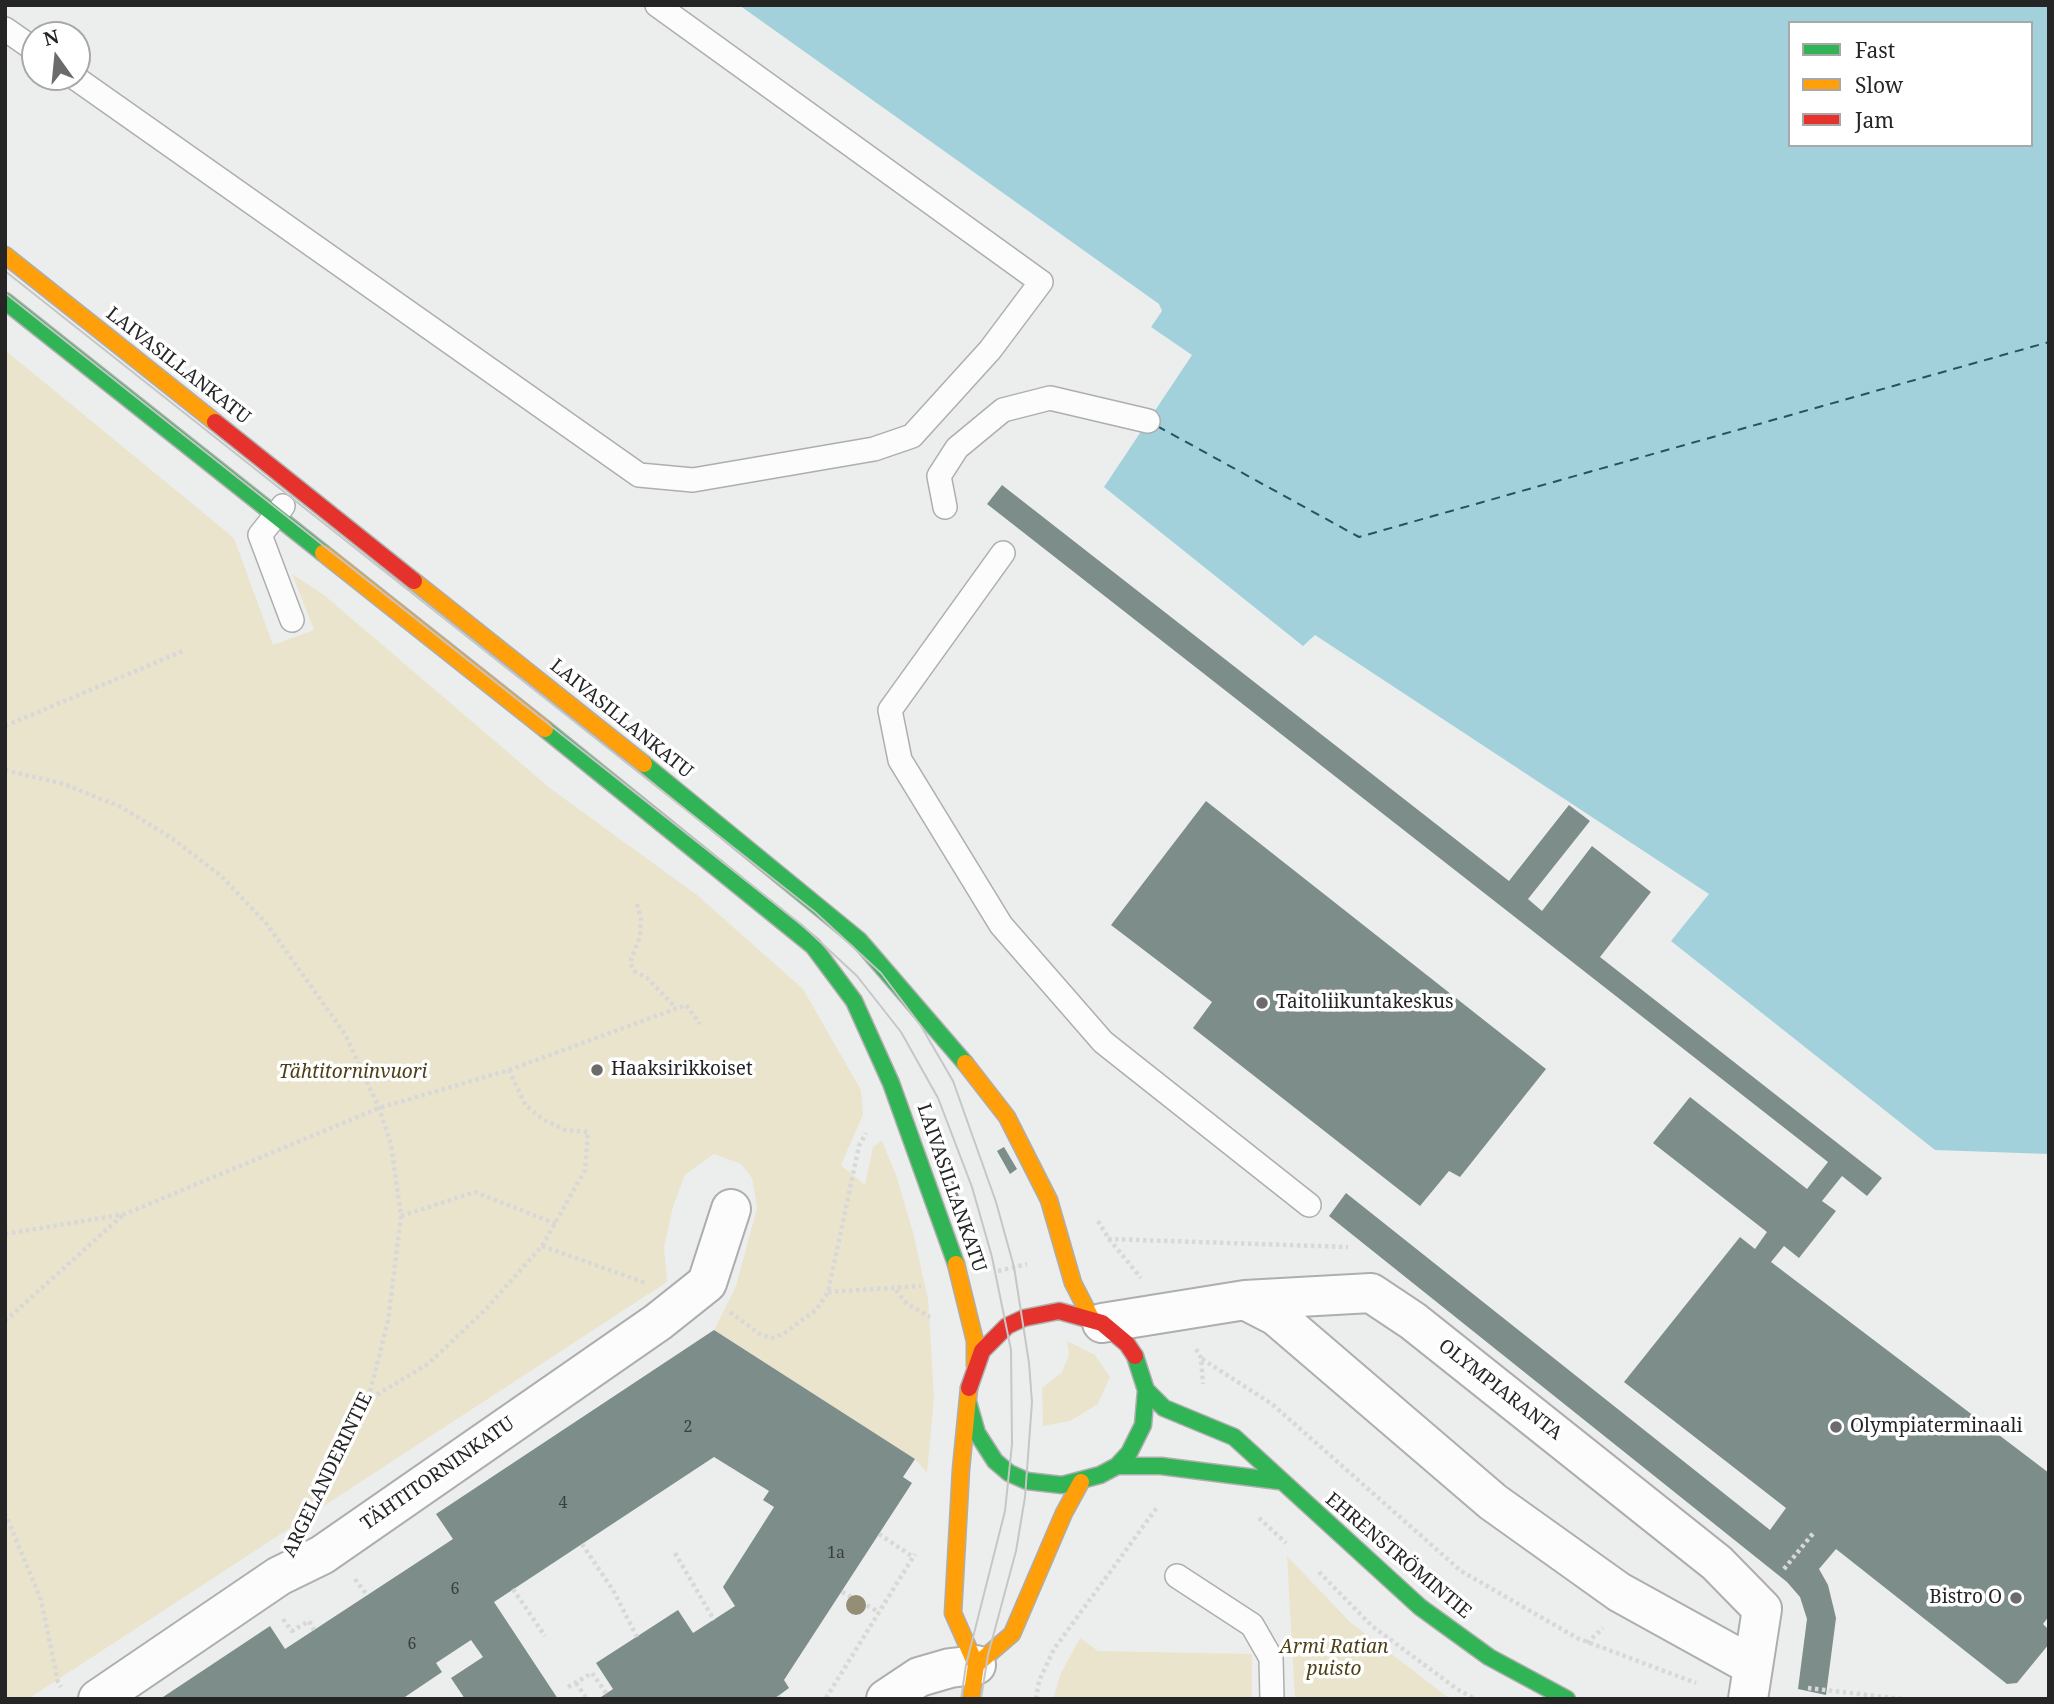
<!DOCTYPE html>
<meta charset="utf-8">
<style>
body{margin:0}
#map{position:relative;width:2054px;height:1704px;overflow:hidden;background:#eceeed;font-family:"Noto Serif",serif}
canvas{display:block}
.frame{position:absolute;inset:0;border:7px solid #242524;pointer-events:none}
.legend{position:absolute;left:1788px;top:21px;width:245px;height:126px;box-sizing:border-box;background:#fff;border:2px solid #a7a8a7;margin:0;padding:9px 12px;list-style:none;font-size:21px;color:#242524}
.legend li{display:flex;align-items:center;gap:14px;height:35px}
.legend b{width:35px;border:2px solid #a7a8a7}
.north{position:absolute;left:21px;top:21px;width:70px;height:70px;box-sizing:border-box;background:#fff;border:2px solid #a7a8a7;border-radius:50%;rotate:345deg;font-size:19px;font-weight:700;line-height:28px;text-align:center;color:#242524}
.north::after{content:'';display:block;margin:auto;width:24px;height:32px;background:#6a6b6a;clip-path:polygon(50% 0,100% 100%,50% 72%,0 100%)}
</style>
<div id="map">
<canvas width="2054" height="1704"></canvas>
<div class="frame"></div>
<ul class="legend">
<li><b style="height:9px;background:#30b455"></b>Fast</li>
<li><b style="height:9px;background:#ff9f0a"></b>Slow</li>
<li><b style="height:9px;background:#e5322d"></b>Jam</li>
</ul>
<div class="north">N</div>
</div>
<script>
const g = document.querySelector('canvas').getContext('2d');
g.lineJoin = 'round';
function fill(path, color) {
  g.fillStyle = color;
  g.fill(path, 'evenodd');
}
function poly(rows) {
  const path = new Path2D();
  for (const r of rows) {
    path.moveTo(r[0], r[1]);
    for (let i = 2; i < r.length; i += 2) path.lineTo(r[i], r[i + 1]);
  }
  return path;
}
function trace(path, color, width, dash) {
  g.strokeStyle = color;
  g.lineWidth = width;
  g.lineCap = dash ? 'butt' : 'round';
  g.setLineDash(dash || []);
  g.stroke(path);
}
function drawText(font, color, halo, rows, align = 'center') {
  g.font = font + ' "Noto Serif",serif';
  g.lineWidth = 7;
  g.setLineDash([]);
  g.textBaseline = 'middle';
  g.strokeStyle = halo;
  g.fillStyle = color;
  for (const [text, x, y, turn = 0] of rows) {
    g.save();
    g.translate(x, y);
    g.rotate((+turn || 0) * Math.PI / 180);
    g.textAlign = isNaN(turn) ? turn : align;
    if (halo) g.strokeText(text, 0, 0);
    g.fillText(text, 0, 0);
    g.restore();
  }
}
fill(poly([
 [5,350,234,538,273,645,314,630,292,574,324,595,551,789,697,895,803,989,861,1090,863,1115,841,1165,865,1185,873,1147,882,1141,896,1175,913,1232,928,1299,931,1344,934,1398,927,1473,915,1459,714,1330,736,1286,757,1208,752,1178,741,1164,714,1154,685,1175,673,1207,664,1247,667,1282,28,1699,5,1699],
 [1067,1341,1095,1355,1110,1377,1098,1404,1070,1421,1043,1426,1042,1388,1062,1372,1069,1355],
 [1287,1556,1350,1622,1450,1699,1295,1699],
 [1080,1638,1098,1651,1252,1654,1252,1699,1053,1699,1061,1673]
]), '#ebe4cd');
fill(poly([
 [739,5,2049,5,2049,1154,1935,1150,1671,941,1709,894,1315,635,1303,646,1104,487,1192,355,1151,327,1162,311,1159,304],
 [1790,23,2031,23,2031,145,1790,145]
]), '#a2d1db');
trace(poly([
 [1157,426,1359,537,2049,342]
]), '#1e5661', 2, [9, 7]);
fill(poly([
 [1002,485,1509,881,1569,805,1590,821,1528,899,1542,911,1592,846,1651,892,1600,957,1882,1178,1867,1196,1842,1176,1822,1201,1836,1211,1799,1258,1784,1246,1771,1262,2049,1473,2049,1616,2043,1624,2049,1630,2049,1644,2017,1683,2007,1684,1836,1549,1819,1569,1828,1585,1836,1618,1826,1695,1798,1689,1807,1619,1800,1597,1787,1582,1329,1216,1346,1193,1770,1530,1786,1508,1624,1382,1740,1237,1755,1249,1767,1232,1653,1143,1690,1097,1807,1189,1828,1162,987,504],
 [1206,801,1546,1069,1460,1177,1449,1171,1420,1206,1193,1028,1212,1002,1111,925],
 [1004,1147,1017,1169,1010,1174,997,1151],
 [950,1172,959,1196,950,1199,942,1175],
 [714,1330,915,1459,903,1477,912,1483,784,1680,789,1688,774,1699,598,1699,613,1689,596,1663,678,1610,693,1633,735,1606,723,1587,774,1507,763,1500,769,1491,714,1457,494,1602,558,1699,465,1699,451,1678,483,1657,471,1640,436,1663,442,1672,402,1699,160,1699,270,1626,285,1649,453,1539,436,1514]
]), '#7c8d8a');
const lane = poly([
 [5,29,35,50],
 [74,77,639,475,693,480,874,449,912,436,990,350,1041,282,657,5],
 [283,506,260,535,292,620],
 [945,507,939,476,957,448,1003,410,1050,398,1148,421],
 [1003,553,890,710,900,760,1001,925,1103,1042,1309,1205],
 [1177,1576,1252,1625,1271,1658,1272,1699]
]);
const street = poly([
 [1245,1300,1276,1316,1493,1502,1619,1592,1751,1665],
 [1102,1323,1245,1300,1371,1293,1413,1321,1717,1563,1762,1609,1748,1699],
 [98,1699,279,1576,322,1555,658,1322,707,1283,731,1209],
 [886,1699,919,1677,950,1668,976,1665]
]);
const fast = poly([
 [5,301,323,553],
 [545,729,813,946,854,1001,891,1083,956,1264],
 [644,764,859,940,965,1063],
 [1146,1390,1164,1408,1234,1437,1420,1607,1489,1657,1567,1699],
 [968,1402,977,1433,995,1461,1009,1473,1027,1481,1062,1485,1100,1475,1117,1466,1129,1453,1143,1425,1146,1390,1135,1356],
 [1117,1466,1161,1466,1279,1481]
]);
const slow = poly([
 [5,255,215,422],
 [323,553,545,729],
 [414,581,644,764],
 [965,1063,1007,1117,1049,1200,1073,1283,1090,1316],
 [956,1264,975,1341,975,1366],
 [969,1388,961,1469,953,1613,976,1665,971,1699],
 [976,1665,1012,1634,1064,1513,1081,1482]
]);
const jam = poly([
 [215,422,414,581],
 [969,1388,982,1351,1007,1326,1024,1318,1059,1311,1102,1323,1127,1344,1135,1356]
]);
trace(lane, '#adaead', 26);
trace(street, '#adaead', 42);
trace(fast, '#adaead', 19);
trace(slow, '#adaead', 19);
trace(jam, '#adaead', 19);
trace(poly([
 [5,726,183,651],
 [5,770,64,784,121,807,173,839,220,875,266,923,345,1034,379,1108,391,1144,401,1216,388,1321,368,1400,308,1515],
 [637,904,641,919,640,936,630,963,634,971,647,978,676,1008],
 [509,1070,686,1005,700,1024],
 [401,1216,475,1192,556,1224],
 [1098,1221,1109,1239,1141,1278],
 [5,1234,125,1214,379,1108,509,1070,526,1106,544,1120,565,1130,588,1132,585,1170,542,1246,485,1310,428,1364,368,1400],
 [1108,1239,1348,1247],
 [542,1246,646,1283],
 [998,1271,1027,1264],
 [896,1290,907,1304,930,1317],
 [828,1292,921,1286],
 [730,1312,761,1335,772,1338,783,1334,816,1310,828,1292,859,1146,866,1133],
 [5,1321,124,1214],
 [1196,1349,1201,1358,1203,1384],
 [1202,1359,1272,1404,1461,1571,1577,1638,1696,1683],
 [5,1513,41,1600,58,1682,61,1687],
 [1259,1518,1286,1543],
 [879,1534,913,1557],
 [582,1544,613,1590,637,1637],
 [675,1553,714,1620],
 [1784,1569,1815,1531],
 [1319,1572,1372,1626,1457,1689,1475,1699],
 [355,1579,367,1595],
 [513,1589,545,1636],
 [842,1592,879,1612],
 [283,1619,292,1631,309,1621,314,1630],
 [1587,1643,1603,1628],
 [576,1683,587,1699],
 [568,1687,592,1673,606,1693],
 [1808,1688,1902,1699],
 [778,1696,780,1699],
 [826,1698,915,1554],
 [1036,1699,1039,1681,1054,1649,1158,1506]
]), '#d7d8d7', 4.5, [3.5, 3.5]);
trace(lane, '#fcfcfc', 23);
trace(street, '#fcfcfc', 38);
trace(fast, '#30b455', 16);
trace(slow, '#ff9f0a', 16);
trace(jam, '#e5322d', 16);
trace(poly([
 [5,271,815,912,881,973,921,1026,953,1081,996,1202,1014,1267,1029,1363,1032,1402,1025,1497,1016,1551,988,1655,981,1699],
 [5,293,802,925,857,976,901,1032,938,1098,972,1187,992,1257,1011,1350,1012,1444,1005,1511,966,1665,961,1699]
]), '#c5c6c6', 2);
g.fillStyle = '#948e77';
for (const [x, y] of [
 [856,1605]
]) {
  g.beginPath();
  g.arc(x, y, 10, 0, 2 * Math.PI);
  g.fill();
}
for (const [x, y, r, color] of [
 [1262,1003,7,"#6a6b6a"],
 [597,1070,7,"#6a6b6a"],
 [1836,1427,7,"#6a6b6a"],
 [2016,1598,7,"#6a6b6a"]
]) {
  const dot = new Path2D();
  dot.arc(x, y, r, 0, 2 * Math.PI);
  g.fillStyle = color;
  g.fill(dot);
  trace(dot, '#fff', 2.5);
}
drawText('16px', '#3a3f3e', null, [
 ["2",688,1427],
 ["4",563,1503],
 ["1a",836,1553],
 ["6",455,1589],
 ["6",412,1644]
]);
drawText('19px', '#242524', '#fff', [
 ["LAIVASILLANKATU",178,366,38],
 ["LAIVASILLANKATU",621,719,39],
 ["LAIVASILLANKATU",951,1188,71],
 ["OLYMPIARANTA",1500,1390,38],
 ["TÄHTITORNINKATU",438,1474,-35],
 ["ARGELANDERINTIE",328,1475,-64],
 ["EHRENSTRÖMINTIE",1398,1556,40]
]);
drawText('19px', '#242524', '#fff', [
 ["Taitoliikuntakeskus",1276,1003],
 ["Haaksirikkoiset",611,1070],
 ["Olympiaterminaali",1850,1427],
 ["Bistro O",2002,1598,"right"]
], 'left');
drawText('italic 19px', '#4c3f16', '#fff', [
 ["Tähtitorninvuori",353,1073],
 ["Armi Ratian",1334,1648],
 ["puisto",1334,1670]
]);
</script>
